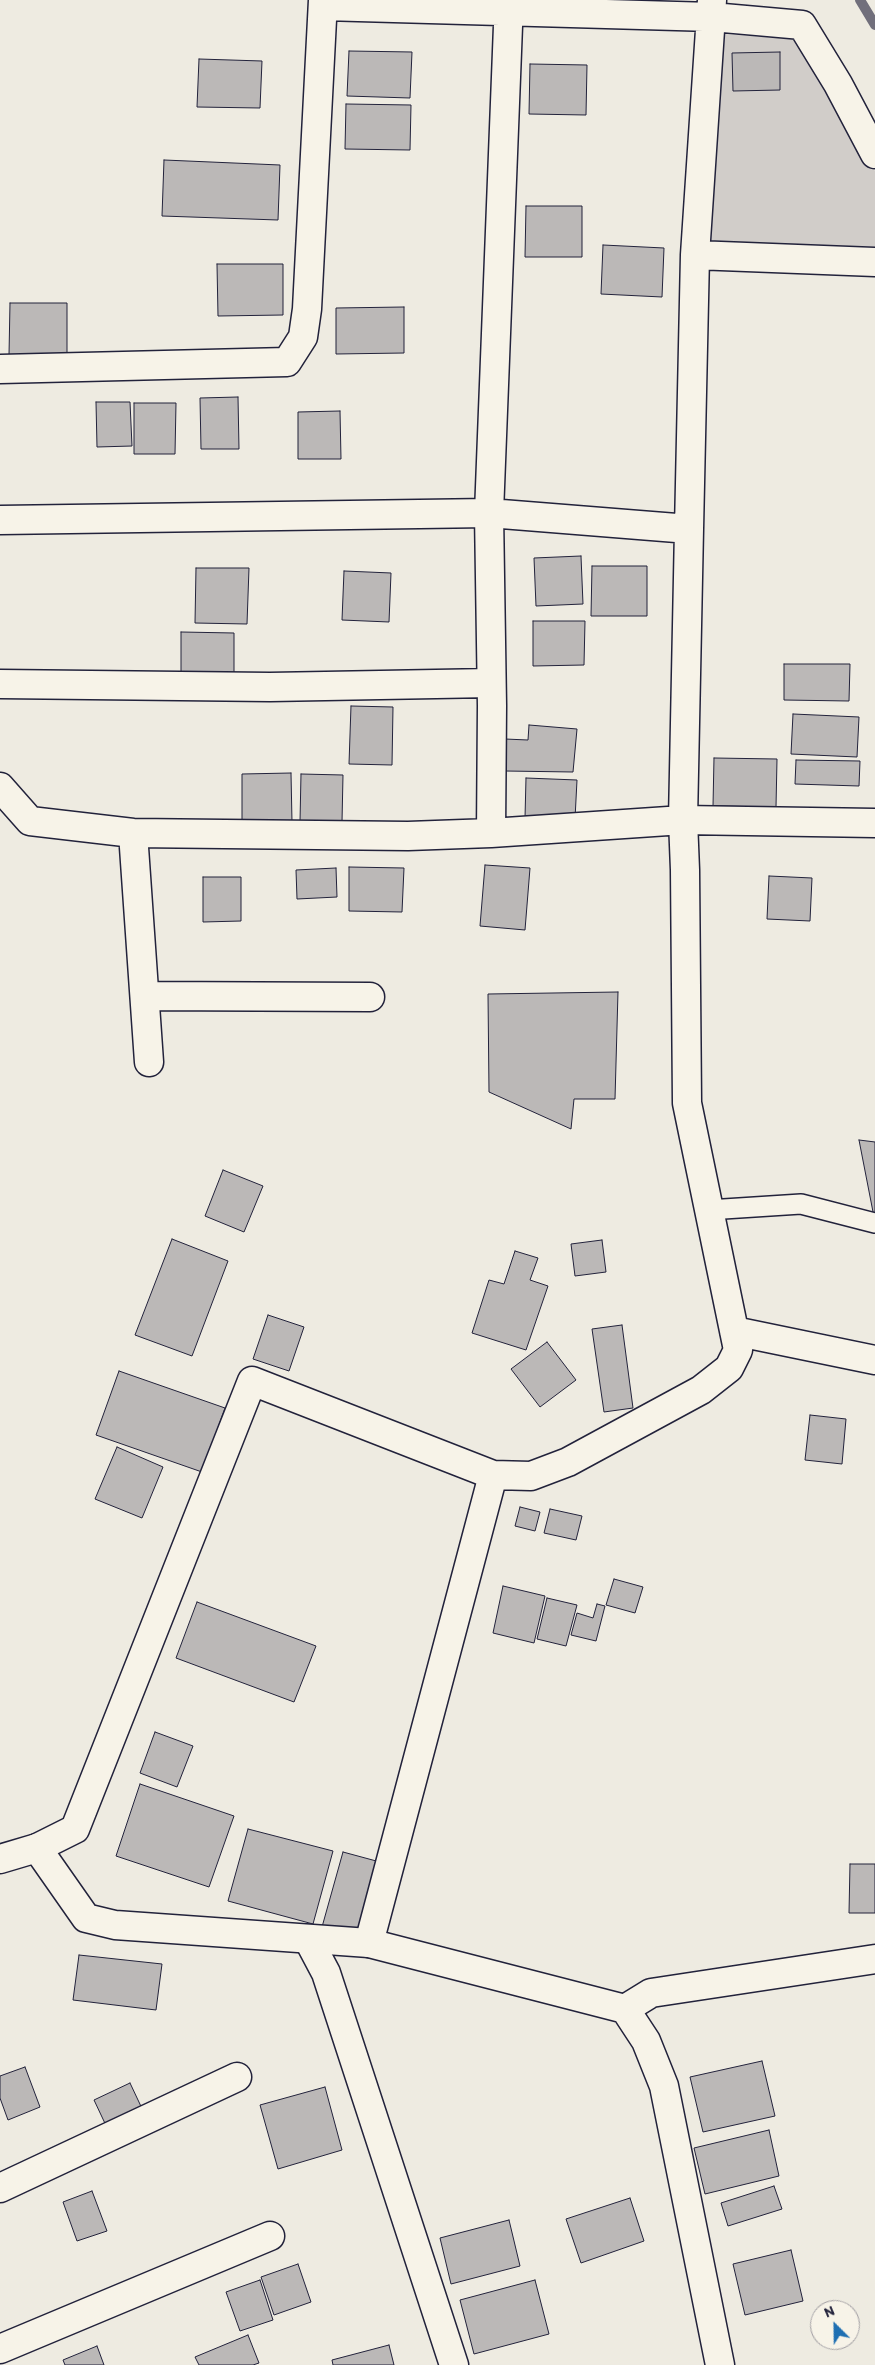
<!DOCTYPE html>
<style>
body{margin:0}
#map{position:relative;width:875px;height:2365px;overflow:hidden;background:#eeebe1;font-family:Itim,sans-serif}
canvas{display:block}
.north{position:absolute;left:810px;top:2300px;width:50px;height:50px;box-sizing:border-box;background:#f7f3e8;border:1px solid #a29fa3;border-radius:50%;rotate:337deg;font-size:14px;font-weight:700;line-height:20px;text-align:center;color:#22223b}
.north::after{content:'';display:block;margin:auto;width:18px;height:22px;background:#1f6fb2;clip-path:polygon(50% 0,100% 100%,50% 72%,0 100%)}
</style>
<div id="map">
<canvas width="875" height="2365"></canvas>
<div class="north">N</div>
</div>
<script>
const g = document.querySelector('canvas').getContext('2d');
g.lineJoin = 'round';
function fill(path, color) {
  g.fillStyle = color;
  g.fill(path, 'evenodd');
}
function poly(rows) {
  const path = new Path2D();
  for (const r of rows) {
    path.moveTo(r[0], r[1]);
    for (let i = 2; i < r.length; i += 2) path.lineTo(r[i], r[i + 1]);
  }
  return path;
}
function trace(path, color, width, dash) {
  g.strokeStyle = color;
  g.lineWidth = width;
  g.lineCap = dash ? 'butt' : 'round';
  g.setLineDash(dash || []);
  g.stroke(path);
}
fill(poly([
 [724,34,803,40,875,171,875,247,710,241]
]), '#d1cdc9');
trace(poly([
 [860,0,875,25]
]), '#716f7b', 10);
const building = poly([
 [349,51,412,52,410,98,347,96,349,51],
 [780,52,780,90,733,91,732,53,780,52],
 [199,59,262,61,260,108,197,107,199,59],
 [530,64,587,65,586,115,529,114,530,64],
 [346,104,411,105,410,150,345,149,346,104],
 [164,160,280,165,278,220,162,216,164,160],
 [526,206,582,206,582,257,525,257,526,206],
 [603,245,664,248,662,297,601,294,603,245],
 [217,264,283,264,283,315,218,316,217,264],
 [10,303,67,303,67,355,9,355,10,303],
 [404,307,404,353,336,354,336,308,404,307],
 [238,397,239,449,201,449,200,398,238,397],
 [96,402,130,402,132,446,97,447,96,402],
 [134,403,176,403,175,454,134,454,134,403],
 [340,411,341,459,298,459,298,412,340,411],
 [581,556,583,604,536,606,534,558,581,556],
 [592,566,647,566,647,616,591,616,592,566],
 [196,568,249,568,247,624,195,623,196,568],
 [344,571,391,573,389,622,342,620,344,571],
 [533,621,585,621,584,665,533,666,533,621],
 [181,632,234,633,234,673,181,672,181,632],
 [784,664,850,664,849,701,784,700,784,664],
 [351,706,393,707,392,765,349,764,351,706],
 [793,714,859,717,857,757,791,754,793,714],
 [529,725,577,729,573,772,505,771,505,739,528,740,529,725],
 [714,758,777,759,776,807,713,806,714,758],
 [796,760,860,761,859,786,795,784,796,760],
 [291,773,292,822,242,823,242,774,291,773],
 [301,774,343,775,342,822,300,822,301,774],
 [526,778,577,780,575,819,525,818,526,778],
 [485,865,530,868,525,930,480,926,485,865],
 [349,867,404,868,402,912,349,911,349,867],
 [336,868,337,897,297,899,296,870,336,868],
 [769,876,812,878,810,921,767,919,769,876],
 [203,877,241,877,241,921,203,922,203,877],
 [618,992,615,1099,574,1099,571,1129,489,1092,488,994,618,992],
 [859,1140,875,1142,875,1217,874,1217,859,1140],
 [223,1170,263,1186,244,1232,205,1216,223,1170],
 [172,1239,228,1261,192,1356,135,1335,172,1239],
 [602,1240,606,1272,575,1276,571,1244,602,1240],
 [515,1251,538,1258,530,1280,548,1286,526,1350,472,1333,489,1280,504,1284,515,1251],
 [268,1315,304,1327,289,1371,253,1359,268,1315],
 [622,1325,633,1408,604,1412,592,1329,622,1325],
 [547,1342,576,1380,540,1407,511,1369,547,1342],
 [119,1371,225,1408,202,1472,96,1435,119,1371],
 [810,1415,846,1419,842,1464,805,1460,810,1415],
 [117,1447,163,1467,142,1518,95,1499,117,1447],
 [520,1507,540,1512,535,1531,515,1526,520,1507],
 [550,1509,582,1516,576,1540,544,1533,550,1509],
 [614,1579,643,1587,635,1613,606,1605,614,1579],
 [503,1586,545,1596,534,1643,493,1633,503,1586],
 [547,1598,577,1605,566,1646,537,1639,547,1598],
 [197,1602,316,1646,294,1702,176,1658,197,1602],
 [597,1604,605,1606,596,1641,571,1635,577,1613,593,1618,597,1604],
 [155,1732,193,1746,177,1787,140,1773,155,1732],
 [140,1784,234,1816,209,1887,116,1856,140,1784],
 [248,1829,333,1851,313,1924,228,1901,248,1829],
 [343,1852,380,1862,359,1937,322,1927,343,1852],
 [850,1864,875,1864,875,1913,849,1913,850,1864],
 [79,1955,162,1964,156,2010,73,2000,79,1955],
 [762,2061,775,2116,703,2132,690,2077,762,2061],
 [25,2067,40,2107,8,2120,0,2098,0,2076,25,2067],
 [130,2083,146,2117,110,2134,94,2100,130,2083],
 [325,2087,342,2150,278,2169,260,2105,325,2087],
 [769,2130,779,2176,705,2194,694,2148,769,2130],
 [774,2186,782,2209,728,2226,721,2203,774,2186],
 [92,2191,107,2231,77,2241,63,2202,92,2191],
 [630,2198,644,2241,581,2263,566,2219,630,2198],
 [509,2220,520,2266,451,2284,440,2238,509,2220],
 [791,2250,803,2301,745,2315,733,2264,791,2250],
 [298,2264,311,2302,274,2315,261,2277,298,2264],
 [260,2280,273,2320,240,2331,226,2292,260,2280],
 [535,2280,549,2334,474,2354,460,2300,535,2280],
 [248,2335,259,2363,253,2365,199,2365,195,2357,248,2335],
 [389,2345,394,2365,333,2365,332,2360,389,2345],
 [97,2346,104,2365,65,2365,63,2360,97,2346]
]);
fill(building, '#bbb8b7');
trace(building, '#22223b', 1);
const service = poly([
 [708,1210,801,1204,875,1223]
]);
const minor = poly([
 [323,6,712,17,802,25,838,84,875,154],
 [695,255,875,262],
 [0,369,287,362,303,337,307,309,323,0],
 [0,520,489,513,689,529],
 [0,684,270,687,491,683],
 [0,787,30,821,133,833,408,836,491,833,683,820,875,823],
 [133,833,149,1062],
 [491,833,492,706,489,513,509,0],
 [145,996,370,997],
 [734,1331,875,1360],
 [37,1848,75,1829,252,1381,493,1475,531,1476,568,1462,701,1390,729,1368,738,1350,687,1103,685,870,683,820,689,529,695,255,712,0],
 [308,1939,326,1973,454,2365],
 [369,1943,493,1475],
 [625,2009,651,1993,875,1959],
 [0,2188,237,2077],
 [0,2349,270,2236]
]);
const tertiary = poly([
 [0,1859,37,1848,86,1918,115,1925,369,1943,625,2009,646,2041,664,2086,720,2365]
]);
trace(service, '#22223b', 22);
trace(minor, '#22223b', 31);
trace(tertiary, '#22223b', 31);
trace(service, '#f7f3e8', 19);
trace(minor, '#f7f3e8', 28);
trace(tertiary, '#f7f3e8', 28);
</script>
